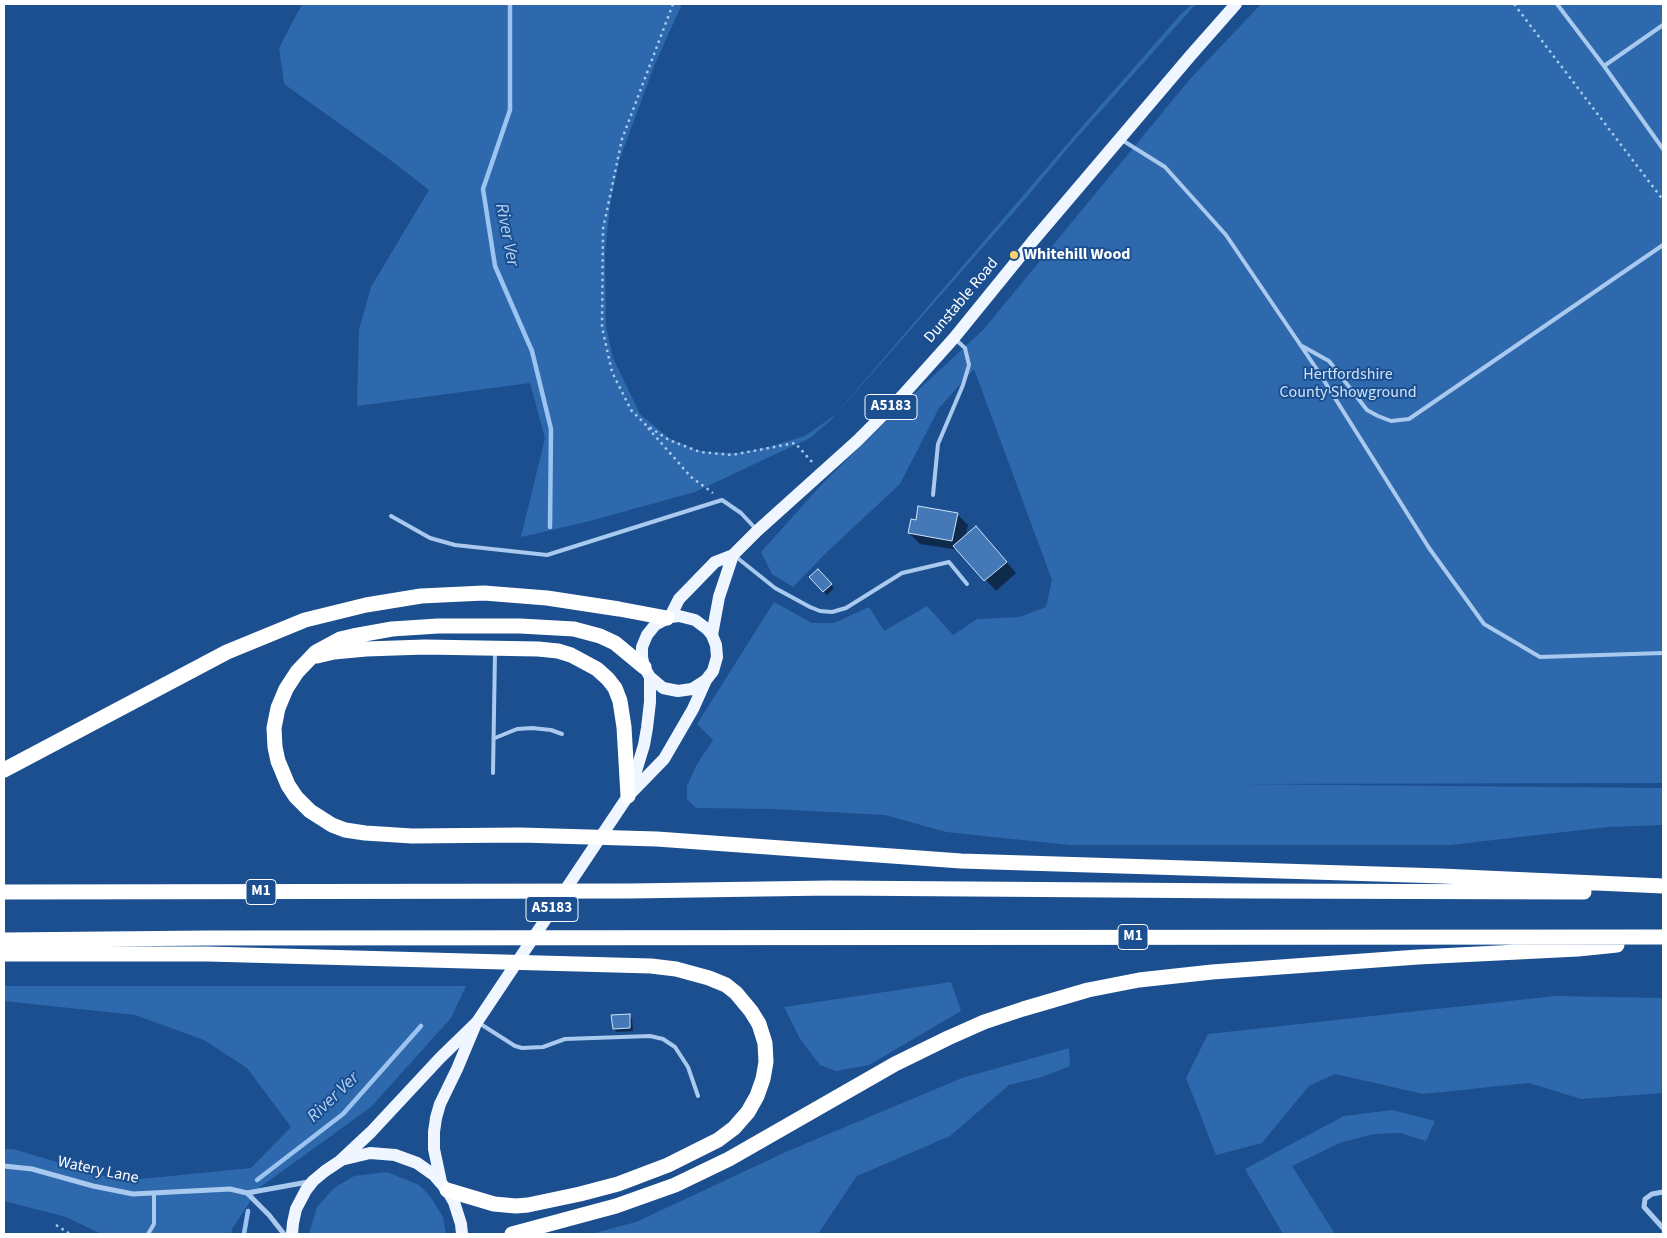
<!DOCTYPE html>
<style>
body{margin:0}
#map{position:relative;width:1667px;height:1238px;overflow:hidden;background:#1b4f8f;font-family:"Source Sans 3",sans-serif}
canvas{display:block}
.frame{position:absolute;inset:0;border:5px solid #fff;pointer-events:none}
</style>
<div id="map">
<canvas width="1667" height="1238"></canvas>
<div class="frame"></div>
</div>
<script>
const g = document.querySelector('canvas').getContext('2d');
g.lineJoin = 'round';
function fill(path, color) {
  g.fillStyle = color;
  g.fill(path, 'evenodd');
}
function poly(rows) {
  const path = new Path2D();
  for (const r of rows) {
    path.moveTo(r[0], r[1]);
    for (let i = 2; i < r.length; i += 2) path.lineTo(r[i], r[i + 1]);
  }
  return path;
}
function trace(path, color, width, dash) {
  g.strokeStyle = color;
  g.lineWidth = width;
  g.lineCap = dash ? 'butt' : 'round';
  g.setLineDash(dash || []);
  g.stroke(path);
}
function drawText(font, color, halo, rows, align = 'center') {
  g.font = font + ' "Source Sans 3",sans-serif';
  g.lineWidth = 4;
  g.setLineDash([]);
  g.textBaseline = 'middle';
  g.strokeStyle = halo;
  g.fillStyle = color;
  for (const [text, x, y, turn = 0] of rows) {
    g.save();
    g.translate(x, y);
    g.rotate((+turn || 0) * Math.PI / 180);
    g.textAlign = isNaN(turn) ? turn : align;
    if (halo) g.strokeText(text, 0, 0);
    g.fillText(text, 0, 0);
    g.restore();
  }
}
fill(poly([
 [302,4,682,4,655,64,619,161,610,206,605,253,606,326,613,358,640,414,669,438,696,450,710,452,738,453,768,447,805,436,835,415,1086,122,1181,14,1192,4,1196,4,1067,149,1028,196,831,420,810,438,695,492,586,522,521,537,545,438,530,383,357,406,359,330,371,287,429,190,389,159,284,84,279,48],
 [1261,4,1663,4,1663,783,1236,784,1663,788,1663,825,1608,827,1450,845,1070,845,946,832,885,815,775,809,696,808,687,799,687,786,697,764,713,740,697,724,774,602,812,623,834,623,869,607,884,631,927,606,953,635,977,619,1019,617,1046,607,1052,580,974,369,939,408,900,484,826,553,793,587,772,574,761,552,824,482,915,393,983,330,1190,79],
 [951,982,961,1011,869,1065,836,1071,820,1065,800,1039,784,1007],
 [4,986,466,986,451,1018,371,1107,259,1188,232,1229,231,1234,101,1234,66,1217,4,1201,4,1149,13,1149,121,1181,251,1168,291,1127,247,1068,204,1040,135,1015,4,1001],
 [1555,996,1663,998,1663,1093,1581,1099,1529,1083,1423,1094,1335,1074,1309,1086,1262,1143,1216,1155,1186,1078,1208,1034],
 [1069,1048,1070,1066,1042,1077,1009,1085,950,1136,857,1176,818,1234,591,1234,636,1222,788,1151,962,1078],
 [1392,1110,1435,1121,1426,1141,1400,1133,1374,1134,1342,1142,1292,1166,1335,1234,1283,1234,1245,1169,1344,1116],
 [387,1172,419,1185,430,1196,443,1217,446,1234,309,1234,317,1207,334,1188,354,1176]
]), '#2e69ad');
fill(poly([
 [957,514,968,525,965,537,986,538,1016,573,996,591,959,550,920,544,909,533],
 [818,570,834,588,827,595,811,577],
 [629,1016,632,1019,633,1031,617,1032,614,1029]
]), '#0007');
trace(poly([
 [510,4,510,110,483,189,495,266,532,351,551,429,550,527],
 [257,1180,343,1114,421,1026],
 [244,1234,248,1211]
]), '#9cc4f0', 4.5);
const building = poly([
 [918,506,958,513,952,541,908,533,911,519,916,520,918,506],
 [976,526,1007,562,984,581,953,546,976,526],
 [818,569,832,584,823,592,809,577,818,569],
 [630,1014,630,1028,613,1029,611,1015,630,1014]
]);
fill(building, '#4478b7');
trace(building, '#cfe3fa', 1);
trace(poly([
 [673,4,622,139,603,229,602,327,612,372,631,410,646,425,669,440,700,452,732,455,795,443,813,463],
 [1514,4,1663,200],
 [648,428,691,477,713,493],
 [56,1225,70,1234]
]), '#a9c9ee', 2.5, [2.5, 4]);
trace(poly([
 [1557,4,1604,66,1663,149],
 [1604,66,1663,25],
 [1122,140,1165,167,1226,235,1318,371,1429,548,1484,624,1540,657,1663,653],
 [1302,346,1329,361,1367,410,1378,416,1391,421,1409,419,1663,245],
 [933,495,938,444,963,385,969,365,965,348,955,339],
 [391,516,430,538,455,545,547,555,722,500,741,513,755,528],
 [735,556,775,588,810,607,820,611,832,612,846,608,902,573,949,562,967,584],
 [495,738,517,729,532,728,551,730,562,734],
 [493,773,495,652],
 [479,1023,515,1046,522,1048,543,1047,565,1039,650,1036,663,1039,675,1047,688,1067,698,1096],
 [148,1234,154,1224,154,1194]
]), '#a9c9ee', 4);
trace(poly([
 [4,1166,32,1169,93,1186,133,1194,230,1189,247,1193,308,1182],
 [1663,1192,1652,1194,1645,1199,1644,1207,1663,1228],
 [247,1193,269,1215,284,1234]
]), '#a9c9ee', 5);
trace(poly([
 [670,617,679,599,715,562,733,555,757,531,857,441,902,396,954,338,1032,242,1191,55,1236,4],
 [712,635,719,597,733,555],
 [630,791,644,745,647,728,650,702,650,677],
 [345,1159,370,1153,395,1155,417,1163,434,1175,447,1190,454,1202,461,1224,462,1234],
 [441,1182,434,1149,434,1132,436,1118,440,1104,457,1069,475,1026],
 [292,1234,293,1223,296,1209,306,1190,313,1181,325,1171,340,1161,371,1132,440,1058,477,1022,628,796,664,759,693,709,706,680,713,671,717,657,716,645,712,635,707,629,695,620,679,616,670,617,655,625,647,635,642,647,642,657,644,667,650,677,663,688,678,691,692,689,706,680]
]), '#f0f6ff', 12);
trace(poly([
 [317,656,334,652,366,649,425,647,538,649,558,651,571,655,597,669,608,679,615,688,620,701,624,727,628,796],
 [644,667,615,643,600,636,574,629,520,626,438,626,392,629,353,636,340,639,316,652,297,672,286,689,278,708,274,728,275,747,278,761,288,785,296,797,310,811,332,825,345,830,365,833,412,836,520,835,657,839,961,861,1441,876,1663,886],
 [4,770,227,652,305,620,366,605,421,596,484,593,547,598,619,609,667,618],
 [4,892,630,891,830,888,1248,891,1584,892],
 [4,940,208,938,1663,937],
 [4,954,208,954,651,966,676,969,709,978,726,985,736,993,751,1011,759,1024,765,1043,766,1062,763,1079,757,1096,748,1112,734,1128,718,1140,668,1165,618,1184,580,1194,528,1205,516,1206,494,1204,447,1190],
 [512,1234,616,1206,675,1185,729,1159,895,1064,948,1038,984,1022,1023,1009,1088,990,1139,980,1212,972,1418,957,1578,949,1617,945]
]), '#fff', 15);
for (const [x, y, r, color] of [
 [1014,255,5,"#ffd166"]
]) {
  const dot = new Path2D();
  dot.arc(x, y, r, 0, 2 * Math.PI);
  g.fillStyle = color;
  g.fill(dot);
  trace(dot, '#1b4f8f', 2);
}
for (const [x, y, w] of [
 [891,407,52],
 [261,892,30],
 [552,909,52],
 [1133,937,30]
]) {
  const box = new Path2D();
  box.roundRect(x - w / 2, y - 12.5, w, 25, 4);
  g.fillStyle = '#1b4f8f';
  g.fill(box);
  trace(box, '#fff', 1);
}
drawText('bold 15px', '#fff', null, [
 ["A5183",891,407],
 ["M1",261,892],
 ["A5183",552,909],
 ["M1",1133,937]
]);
drawText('bold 16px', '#fff', '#1b4f8f', [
 ["Whitehill Wood",1024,255]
], 'left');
drawText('16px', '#fff', '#1b4f8f', [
 ["Dunstable Road",962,301,-50],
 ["Watery Lane",98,1171,12]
]);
drawText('16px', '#cfe3fa', '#1b4f8f', [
 ["Hertfordshire",1348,375],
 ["County Showground",1348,393]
]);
drawText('italic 18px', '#b5d3f5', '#1b4f8f', [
 ["River Ver",506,235,79],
 ["River Ver",334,1098,-44]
]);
</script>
